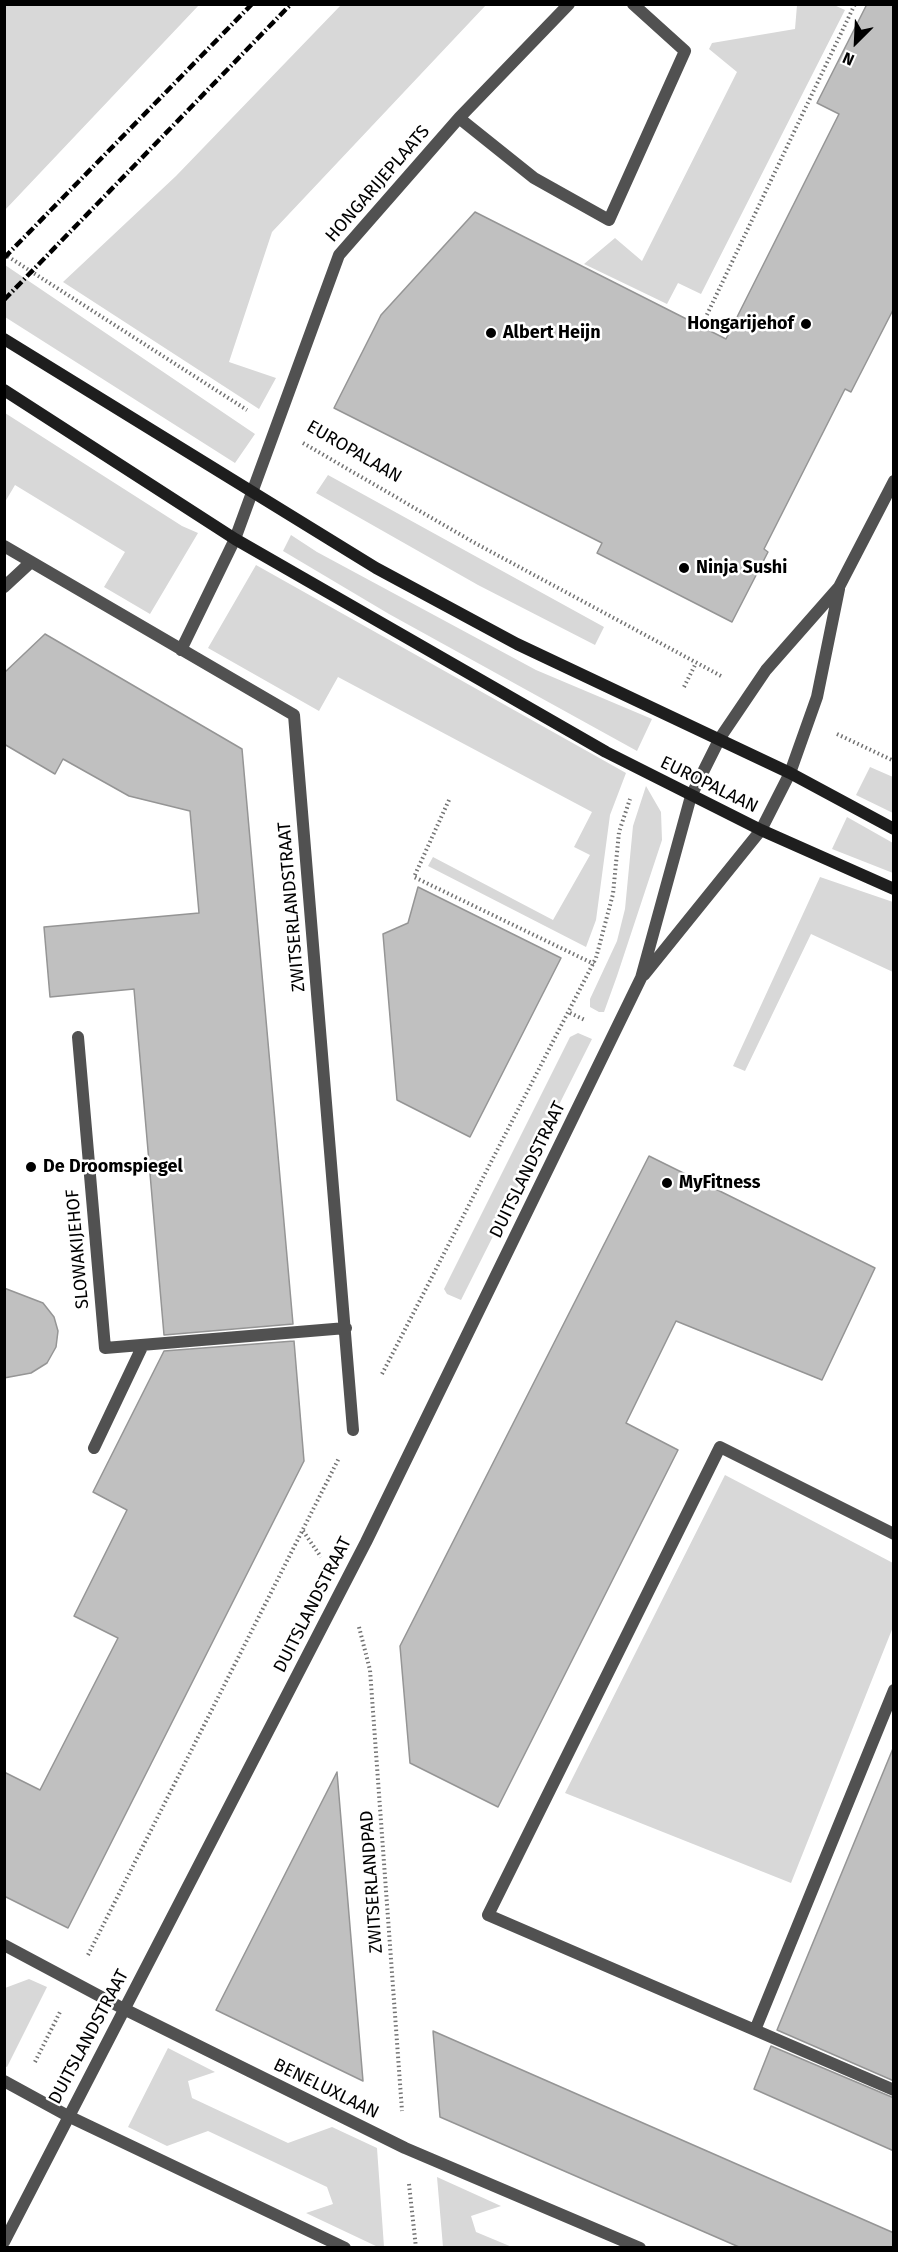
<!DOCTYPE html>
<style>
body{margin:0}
#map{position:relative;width:898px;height:2252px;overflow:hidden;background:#fff;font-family:"Fira Sans",sans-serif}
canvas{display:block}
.frame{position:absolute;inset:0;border:6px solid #000;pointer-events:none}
.north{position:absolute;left:826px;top:12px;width:60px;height:60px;-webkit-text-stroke:4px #fff;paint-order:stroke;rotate:204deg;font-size:16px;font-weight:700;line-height:24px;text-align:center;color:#000}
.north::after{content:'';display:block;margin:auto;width:21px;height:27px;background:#000;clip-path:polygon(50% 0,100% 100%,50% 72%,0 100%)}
</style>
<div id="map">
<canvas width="898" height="2252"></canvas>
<div class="frame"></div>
<div class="north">N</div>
</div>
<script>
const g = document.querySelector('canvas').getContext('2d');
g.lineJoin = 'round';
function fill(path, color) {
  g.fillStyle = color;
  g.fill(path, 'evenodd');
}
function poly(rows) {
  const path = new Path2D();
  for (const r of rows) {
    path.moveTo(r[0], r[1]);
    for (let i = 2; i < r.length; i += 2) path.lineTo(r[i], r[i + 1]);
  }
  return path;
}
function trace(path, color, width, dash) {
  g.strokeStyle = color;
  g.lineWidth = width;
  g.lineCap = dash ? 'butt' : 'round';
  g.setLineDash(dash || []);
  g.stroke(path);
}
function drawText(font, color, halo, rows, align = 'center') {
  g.font = font + ' "Fira Sans",sans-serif';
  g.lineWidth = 5;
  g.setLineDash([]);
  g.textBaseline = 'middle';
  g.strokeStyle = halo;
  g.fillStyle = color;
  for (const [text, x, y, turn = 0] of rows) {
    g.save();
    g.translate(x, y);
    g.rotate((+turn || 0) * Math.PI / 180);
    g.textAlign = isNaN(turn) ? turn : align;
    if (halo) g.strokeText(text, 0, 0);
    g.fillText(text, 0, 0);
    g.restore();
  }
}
fill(poly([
 [5,4,199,5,5,210,4,5],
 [341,5,486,5,272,232,229,362,276,378,259,409,63,282,176,176],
 [797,5,834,5,845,10,701,294,678,283,667,304,584,264,615,238,642,261,737,72,709,49,712,43,795,29],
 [5,265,255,434,235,463,5,317],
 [5,413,182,526,198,533,150,614,104,587,125,552,15,485,5,502],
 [328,475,604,627,595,645,478,585,316,493],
 [291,535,317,552,536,670,652,719,637,751,389,614,283,551],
 [256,565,626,773,610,815,596,920,586,947,428,866,433,857,553,920,590,855,574,847,592,812,338,677,319,711,208,648],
 [870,767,893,777,893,813,856,795],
 [646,786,661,812,662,840,617,976,604,1012,599,1012,590,1007,590,999,617,941,625,909,633,826],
 [847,817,893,843,893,873,832,849],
 [820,877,893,902,893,972,811,934,745,1071,733,1066],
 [578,1033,592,1039,461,1300,447,1294,444,1289,570,1037],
 [725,1475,893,1563,893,1627,791,1883,565,1793],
 [29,1979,47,1987,7,2067,4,2066,5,1988],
 [168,2048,215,2072,188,2081,192,2098,288,2143,332,2127,377,2148,384,2247,378,2247,306,2213,333,2204,327,2187,208,2131,167,2146,128,2127],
 [437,2177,501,2206,471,2216,476,2232,512,2247,443,2247]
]), '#d8d8d8');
const building = poly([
 [867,4,894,4,894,308,851,392,845,389,764,549,768,552,732,622,597,553,602,543,334,408,381,315,475,212,726,339,839,114,817,103,867,4],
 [45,634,242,749,293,1324,164,1335,134,989,50,997,44,927,199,913,190,811,129,796,63,759,55,774,4,744,4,673,45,634],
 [418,887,561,958,470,1137,397,1100,383,934,408,923,418,887],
 [649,1156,875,1268,822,1380,676,1321,626,1423,678,1450,498,1807,410,1763,400,1646,649,1156],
 [4,1288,43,1303,54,1317,58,1331,56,1347,47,1363,31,1373,4,1378,4,1288],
 [294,1341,304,1461,68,1928,4,1896,4,1772,40,1790,118,1638,74,1616,127,1510,93,1492,164,1351,294,1341],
 [894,1746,894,2081,777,2030,894,1746],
 [337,1772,363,2081,216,2010,337,1772],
 [433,2031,894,2233,894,2247,739,2247,440,2117,433,2031],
 [771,2046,894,2098,894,2151,754,2089,771,2046]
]);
fill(building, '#c0c0c0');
trace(building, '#959595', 1.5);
trace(poly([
 [4,254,247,410],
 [703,323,855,4],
 [303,443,473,542,723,677],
 [684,687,696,663],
 [837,734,894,761],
 [449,800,414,877,594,964],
 [570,1013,585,1020],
 [382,1374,596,958,613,894,619,832,630,799],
 [303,1531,321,1557],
 [359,1627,370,1670,402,2111],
 [88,1955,339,1458],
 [35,2062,61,2010],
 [409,2184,416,2248]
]), '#737373', 4, [1.5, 3]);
trace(poly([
 [894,1534,720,1447,488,1915,894,2090],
 [755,2030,894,1690]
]), '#515151', 12);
trace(poly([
 [459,118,534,178,609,220,685,51,633,4],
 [4,546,294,715,353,1430],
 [4,587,31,562],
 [181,650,235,539,339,255,459,118,569,4],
 [644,975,761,830,790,773,817,697,839,589],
 [78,1037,105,1348,346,1328],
 [94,1448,143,1345],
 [4,1945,124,2009,405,2148,640,2248],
 [4,2081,68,2116,345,2248],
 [4,2242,366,1542,641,978,691,796,720,738,766,670,839,587,894,481]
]), '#515151', 12);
trace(poly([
 [4,339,376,568,517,644,790,773,894,829],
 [4,390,235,539,606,752,761,830,894,889]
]), '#1e1e1e', 12);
trace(poly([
 [4,258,252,4],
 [4,300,291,4]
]), '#000', 4.5, [9, 3, 1.5, 3]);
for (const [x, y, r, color] of [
 [806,324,6,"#000"],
 [491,333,6,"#000"],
 [684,568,6,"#000"],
 [31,1167,6,"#000"],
 [667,1183,6,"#000"]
]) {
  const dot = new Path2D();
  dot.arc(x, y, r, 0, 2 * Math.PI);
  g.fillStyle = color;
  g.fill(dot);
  trace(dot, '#fff', 2);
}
drawText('18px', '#000', '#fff', [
 ["HONGARIJEPLAATS",378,184,-49],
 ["EUROPALAAN",354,452,30],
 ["EUROPALAAN",709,785,26],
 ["ZWITSERLANDSTRAAT",292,907,-95],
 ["DUITSLANDSTRAAT",528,1170,-64],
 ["SLOWAKIJEHOF",78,1249,-95],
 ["DUITSLANDSTRAAT",313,1605,-63],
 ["ZWITSERLANDPAD",372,1882,-94],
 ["DUITSLANDSTRAAT",89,2037,-62],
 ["BENELUXLAAN",326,2089,26]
]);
drawText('bold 18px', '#000', '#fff', [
 ["Hongarijehof",794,324,"right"],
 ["Albert Heijn",503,333],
 ["Ninja Sushi",696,568],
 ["De Droomspiegel",43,1167],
 ["MyFitness",679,1183]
], 'left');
</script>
